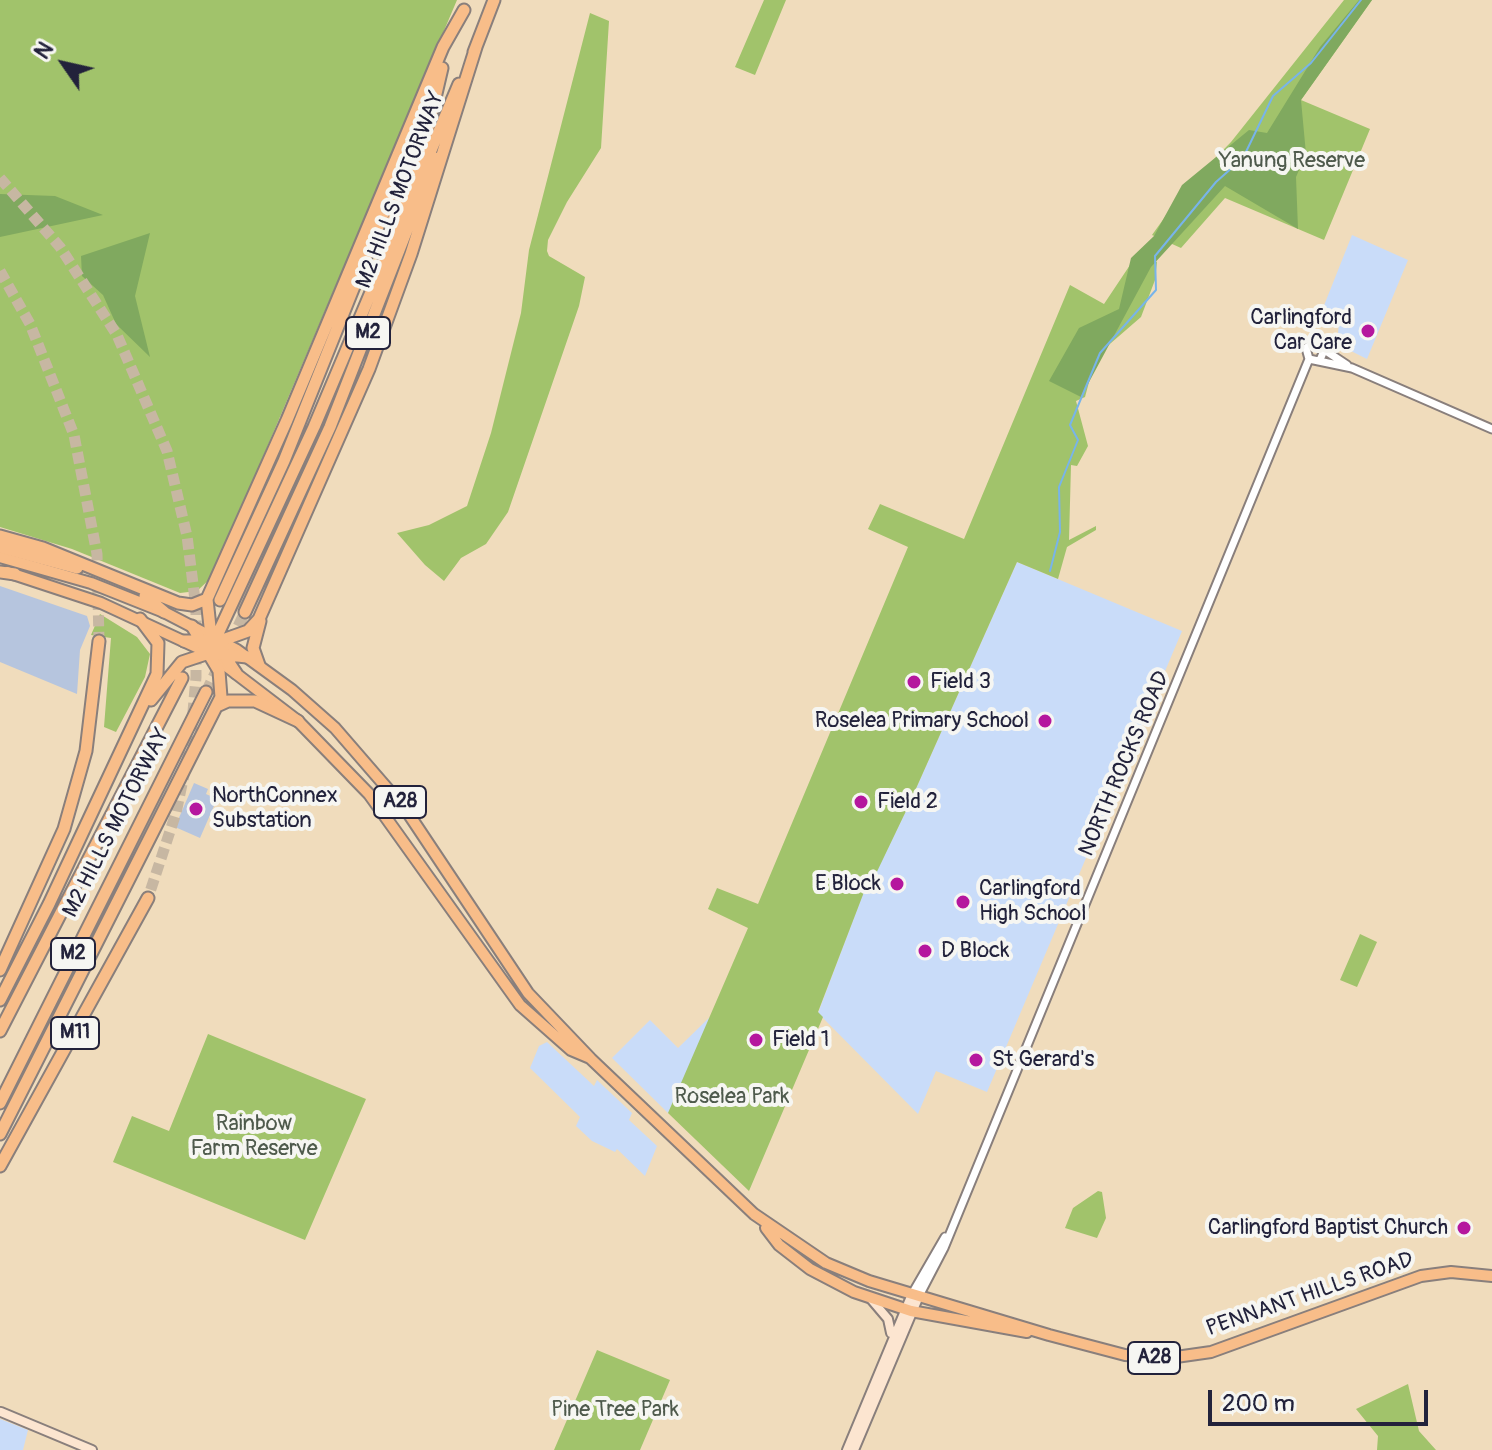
<!DOCTYPE html>
<style>
body{margin:0}
#map{position:relative;width:1492px;height:1450px;overflow:hidden;background:#f0dcbc;font-family:Pangolin,sans-serif}
canvas{display:block}
.north{position:absolute;left:24px;top:24px;width:80px;height:80px;-webkit-text-stroke:6px #f6f6f2;paint-order:stroke;rotate:304deg;font-size:22px;font-weight:700;line-height:32px;text-align:center;color:#22223b}
.north::after{content:'';display:block;margin:auto;width:28px;height:36px;background:#22223b;clip-path:polygon(50% 0,100% 100%,50% 72%,0 100%)}
.scale{position:absolute;left:1208px;top:1390px;width:220px;height:36px;box-sizing:border-box;border:4px solid #22223b;border-top:0;padding-left:10px;font-size:24px;line-height:28px;white-space:nowrap;color:#22223b;-webkit-text-stroke:6px #f6f6f2;paint-order:stroke}
</style>
<div id="map">
<canvas width="1492" height="1450"></canvas>
<div class="north">N</div>
<div class="scale">200 m</div>
</div>
<script>
const g = document.querySelector('canvas').getContext('2d');
g.lineJoin = 'round';
function fill(path, color) {
  g.fillStyle = color;
  g.fill(path, 'evenodd');
}
function poly(rows) {
  const path = new Path2D();
  for (const r of rows) {
    path.moveTo(r[0], r[1]);
    for (let i = 2; i < r.length; i += 2) path.lineTo(r[i], r[i + 1]);
  }
  return path;
}
function trace(path, color, width, dash) {
  g.strokeStyle = color;
  g.lineWidth = width;
  g.lineCap = dash ? 'butt' : 'round';
  g.setLineDash(dash || []);
  g.stroke(path);
}
function drawText(font, color, halo, rows, align = 'center') {
  g.font = font + ' Pangolin,sans-serif';
  g.lineWidth = 8;
  g.setLineDash([]);
  g.textBaseline = 'middle';
  g.strokeStyle = halo;
  g.fillStyle = color;
  for (const [text, x, y, turn = 0] of rows) {
    g.save();
    g.translate(x, y);
    g.rotate((+turn || 0) * Math.PI / 180);
    g.textAlign = isNaN(turn) ? turn : align;
    if (halo) g.strokeText(text, 0, 0);
    g.fillText(text, 0, 0);
    g.restore();
  }
}
fill(poly([
 [1352,235,1408,260,1367,359,1337,344,1339,322,1323,308],
 [1017,562,1182,631,987,1092,936,1071,918,1114,818,1013,869,878,873,879,906,811],
 [713,1014,668,1113,612,1058,650,1020,678,1048],
 [547,1042,594,1086,597,1080,632,1113,629,1120,657,1146,645,1176,617,1149,615,1152,592,1141,576,1126,580,1117,530,1068,539,1046],
 [0,1419,28,1430,23,1450,0,1450]
]), '#c9dcf9');
fill(poly([
 [0,586,87,616,90,626,80,650,77,694,0,662],
 [194,783,208,789,206,794,217,799,200,838,175,827]
]), '#b6c5de');
fill(poly([
 [0,0,457,0,212,577,197,591,180,593,72,549,0,527],
 [764,0,786,0,755,75,735,67],
 [1344,0,1372,0,1301,100,1370,129,1324,240,1225,198,1181,248,1152,235,1185,189,1231,142],
 [590,13,609,21,601,148,567,202,548,240,547,251,549,256,585,277,579,306,508,512,486,544,461,558,444,581,425,565,397,533,429,525,467,506,491,433,521,313,529,250],
 [1138,253,1157,262,1155,280,1141,317,1096,356,1085,397,1076,401,1088,446,1077,466,1071,465,1069,540,1096,526,1096,530,1067,547,1058,579,1017,562,906,811,873,880,869,879,818,1012,823,1017,749,1191,668,1113,748,928,708,909,717,888,758,904,908,547,868,529,880,504,964,539,1070,285,1104,304],
 [100,614,137,637,150,654,145,677,116,732,104,727,111,638,91,635],
 [1360,934,1377,942,1357,987,1340,980],
 [208,1034,366,1099,305,1240,113,1162,132,1116,169,1131],
 [1098,1191,1102,1192,1106,1218,1097,1238,1065,1228,1073,1208],
 [597,1350,670,1380,640,1450,554,1450],
 [1408,1384,1419,1431,1436,1450,1377,1450,1378,1436,1356,1409]
]), '#a1c36b');
fill(poly([
 [1359,0,1372,0,1301,100,1306,154,1296,177,1298,229,1225,186,1151,267,1081,397,1049,381,1079,328,1119,309,1131,258,1154,236,1182,185,1249,130,1267,133,1320,47],
 [0,194,55,196,103,215,0,237],
 [150,233,135,296,150,357,116,324,103,295,82,276,81,256]
]), '#80a95f');
trace(poly([
 [1050,571,1060,532,1059,487,1078,440,1070,425,1100,353,1156,290,1155,256,1216,182,1243,158,1273,96,1311,63,1361,0]
]), '#78b4ea', 2);
trace(poly([
 [0,178,60,247,117,335,167,451,187,536,196,608,196,677,190,746,176,813,148,898],
 [0,271,30,324,74,435,97,554,99,641],
 [231,641,245,612],
 [206,692,220,663]
]), '#c7b7a2', 11, [11, 5.5]);
const tertiary = poly([
 [1326,351,1347,365],
 [1309,359,1352,368,1492,429],
 [1309,359,1306,348,1315,341,1325,348,1320,360],
 [912,1294,945,1237],
 [919,1296,944,1248,1309,359]
]);
const secondary = poly([
 [871,1299,888,1319,891,1333],
 [1,1412,92,1450],
 [847,1450,912,1294],
 [854,1450,919,1296]
]);
const trunk = poly([
 [0,557,91,583,164,612,237,650,292,690,335,728,406,810,528,993,591,1059,754,1214,826,1263,869,1281,1049,1335,1125,1355,1169,1358,1211,1352,1421,1276,1451,1272,1492,1276],
 [7,572,101,603,209,653,298,721,369,794,520,1005,571,1050,590,1058],
 [766,1228,779,1245,810,1269,854,1292,911,1311,1027,1332]
]);
const motorway = poly([
 [474,52,494,0],
 [392,223,428,128,442,68],
 [0,536,43,548,178,603,192,605,207,599],
 [0,547,77,568],
 [0,572,15,574],
 [145,596,164,612],
 [220,600,284,461,428,102],
 [245,612,330,427,435,158],
 [184,641,220,641,248,631,259,619,369,369,411,254,476,47],
 [209,653,314,427,459,84],
 [259,665,253,648,260,621],
 [236,673,211,636,207,599,287,420,443,47,464,10],
 [151,700,182,662,209,653,247,657],
 [217,706,228,701,255,701,298,721],
 [0,970,64,829,86,751,99,641],
 [0,1000,49,904,157,674,158,643,140,619],
 [0,1031,182,678],
 [0,1103,206,692],
 [0,1134,221,697,219,671,192,626],
 [0,1166,148,898]
]);
trace(tertiary, '#897f7c', 11);
trace(secondary, '#897f7c', 12);
trace(trunk, '#897f7c', 14);
trace(motorway, '#897f7c', 15);
trace(tertiary, '#fff', 7);
trace(secondary, '#fce5d0', 8);
trace(trunk, '#f8bd89', 10);
trace(motorway, '#f8bd89', 11);
for (const [x, y, r, color] of [
 [1368,331,8,"#b5179e"],
 [914,682,8,"#b5179e"],
 [1045,721,8,"#b5179e"],
 [861,802,8,"#b5179e"],
 [196,809,8,"#b5179e"],
 [897,884,8,"#b5179e"],
 [963,902,8,"#b5179e"],
 [925,951,8,"#b5179e"],
 [756,1040,8,"#b5179e"],
 [976,1060,8,"#b5179e"],
 [1464,1228,8,"#b5179e"]
]) {
  const dot = new Path2D();
  dot.arc(x, y, r, 0, 2 * Math.PI);
  g.fillStyle = color;
  g.fill(dot);
  trace(dot, '#f6f6f2', 3);
}
for (const [x, y, w] of [
 [368,333,44],
 [400,802,52],
 [73,954,44],
 [75,1033,48],
 [1154,1358,52]
]) {
  const box = new Path2D();
  box.roundRect(x - w / 2, y - 16, w, 32, 6);
  g.fillStyle = '#f6f6f2';
  g.fill(box);
  trace(box, '#22223b', 2);
}
drawText('bold 20px', '#22223b', null, [
 ["M2",368,333],
 ["A28",400,802],
 ["M2",73,954],
 ["M11",75,1033],
 ["A28",1154,1358]
]);
drawText('22px', '#4e5a4c', '#f6f6f2', [
 ["Yanung Reserve",1292,161],
 ["Roselea Park",732,1097],
 ["Rainbow",254,1124],
 ["Farm Reserve",254,1149],
 ["Pine Tree Park",615,1410]
]);
drawText('22px', '#22223b', '#f6f6f2', [
 ["M2 HILLS MOTORWAY",401,190,-69],
 ["NORTH ROCKS ROAD",1125,764,-67],
 ["M2 HILLS MOTORWAY",117,823,-63],
 ["PENNANT HILLS ROAD",1310,1295,-19]
]);
drawText('22px', '#22223b', '#f6f6f2', [
 ["Carlingford",1352,318,"right"],
 ["Car Care",1352,343,"right"],
 ["Field 3",930,682],
 ["Roselea Primary School",1029,721,"right"],
 ["NorthConnex",212,796],
 ["Substation",212,821],
 ["Field 2",877,802],
 ["E Block",881,884,"right"],
 ["Carlingford",979,889],
 ["High School",979,914],
 ["D Block",941,951],
 ["Field 1",772,1040],
 ["St Gerard's",992,1060],
 ["Carlingford Baptist Church",1448,1228,"right"]
], 'left');
</script>
